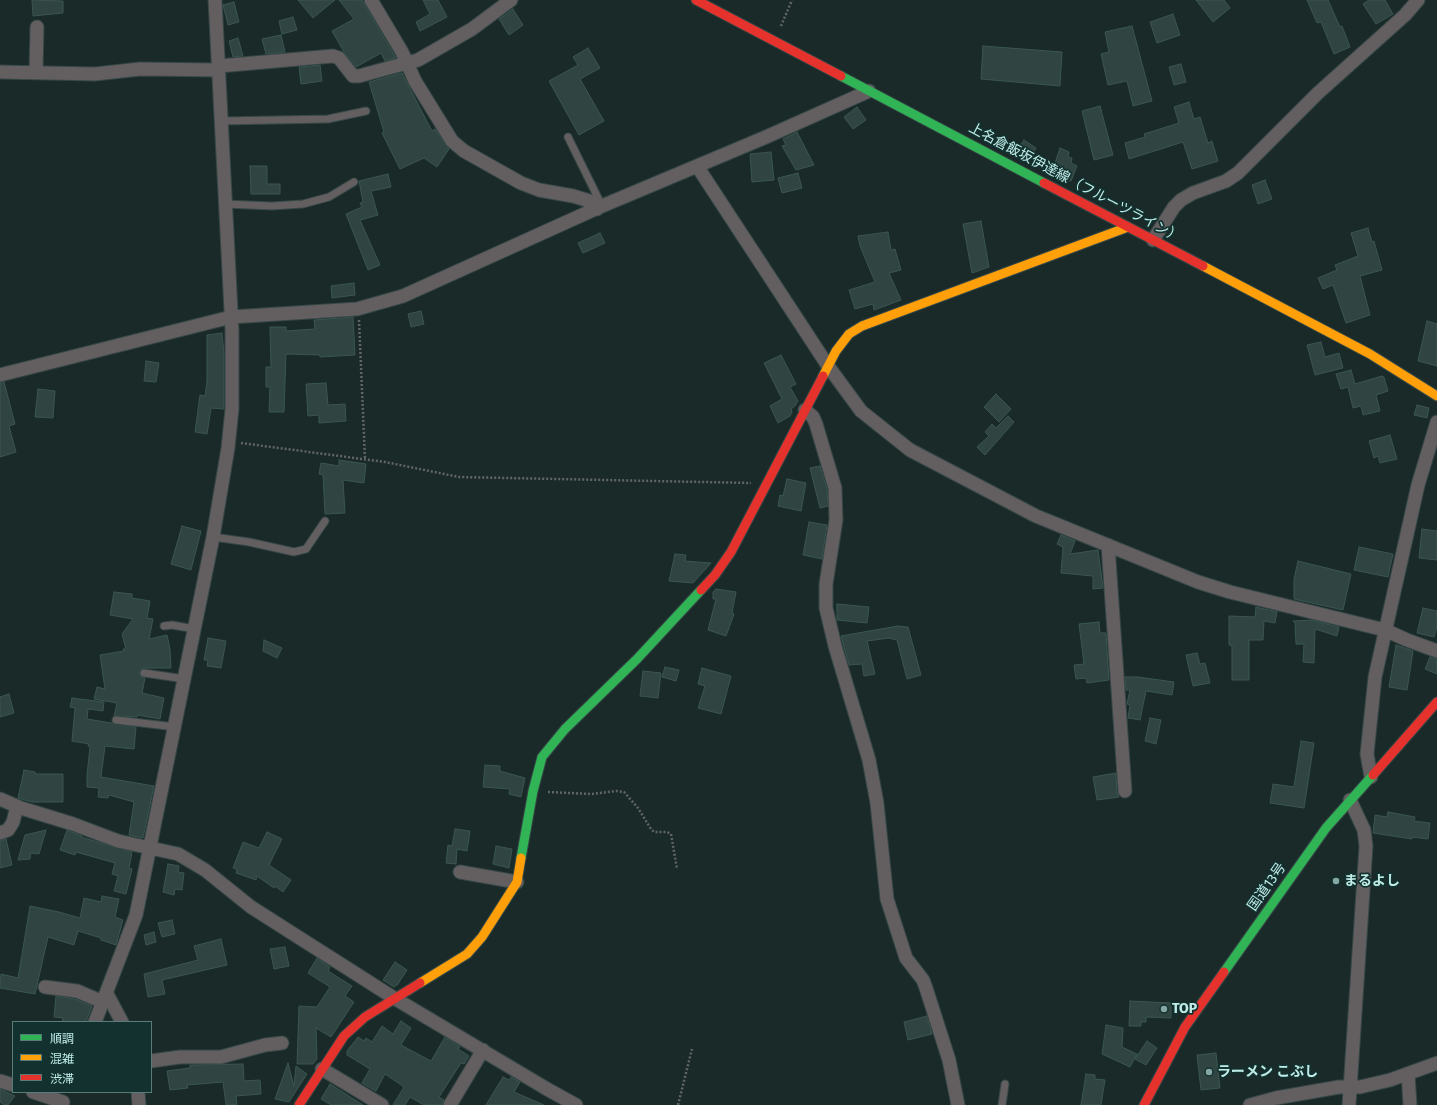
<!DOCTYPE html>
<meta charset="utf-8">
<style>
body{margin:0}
#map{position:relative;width:1437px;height:1105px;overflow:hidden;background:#192a29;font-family:"Fira Sans","Noto Sans JP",sans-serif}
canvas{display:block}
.legend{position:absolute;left:12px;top:1021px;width:140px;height:72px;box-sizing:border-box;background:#12312f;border:1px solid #587c79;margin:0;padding:5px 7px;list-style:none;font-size:12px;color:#c0ece8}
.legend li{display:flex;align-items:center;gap:8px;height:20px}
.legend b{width:20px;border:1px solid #587c79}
</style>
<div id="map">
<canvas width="1437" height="1105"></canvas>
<ul class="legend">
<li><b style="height:5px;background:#30b455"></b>順調</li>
<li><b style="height:5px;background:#ff9f0a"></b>混雑</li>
<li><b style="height:5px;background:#e5322d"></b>渋滞</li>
</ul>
</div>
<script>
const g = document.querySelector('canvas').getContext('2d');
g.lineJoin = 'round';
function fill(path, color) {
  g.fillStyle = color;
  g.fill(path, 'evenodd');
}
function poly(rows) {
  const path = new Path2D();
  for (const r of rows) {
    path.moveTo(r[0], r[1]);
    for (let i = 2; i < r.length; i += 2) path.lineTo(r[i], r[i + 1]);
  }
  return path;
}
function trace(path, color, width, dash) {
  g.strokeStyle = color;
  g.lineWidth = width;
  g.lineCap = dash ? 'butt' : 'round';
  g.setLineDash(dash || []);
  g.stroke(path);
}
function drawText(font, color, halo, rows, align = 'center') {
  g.font = font + ' "Fira Sans","Noto Sans JP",sans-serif';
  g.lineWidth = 3.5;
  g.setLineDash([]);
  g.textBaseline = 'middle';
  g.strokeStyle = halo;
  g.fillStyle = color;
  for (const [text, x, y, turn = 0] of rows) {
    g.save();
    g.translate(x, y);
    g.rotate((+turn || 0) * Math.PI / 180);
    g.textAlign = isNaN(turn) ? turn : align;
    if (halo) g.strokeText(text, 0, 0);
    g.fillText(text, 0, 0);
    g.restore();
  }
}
const building = poly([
 [32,0,63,1,63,13,33,16,32,0],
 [298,0,335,0,313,18,298,0],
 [339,0,362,0,396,58,385,61,381,53,356,67,344,52,332,31,354,19,339,0],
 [423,0,438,0,447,17,420,31,416,22,430,14,423,0],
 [1196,0,1224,0,1230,8,1213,22,1196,0],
 [1307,0,1328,0,1340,27,1342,26,1350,47,1334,54,1321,22,1317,23,1307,0],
 [1369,0,1385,0,1393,14,1376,24,1363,4,1369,0],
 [234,2,239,22,228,25,223,5,234,2],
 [513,9,523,25,509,35,499,19,513,9],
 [1173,14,1180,35,1157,43,1150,22,1173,14],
 [293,17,297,30,282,34,279,21,293,17],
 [1132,26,1152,101,1133,106,1127,81,1108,85,1101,54,1109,52,1105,32,1132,26],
 [281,35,285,52,266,54,262,39,281,35],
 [238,38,243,56,233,57,229,41,238,38],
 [983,46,1062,52,1060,86,981,79,983,46],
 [588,48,600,68,580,79,604,121,579,135,549,81,578,65,573,57,588,48],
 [1181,64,1186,82,1174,85,1169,67,1181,64],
 [320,65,322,81,301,84,299,67,320,65],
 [402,73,432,131,435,129,449,149,437,167,424,158,400,169,382,133,384,132,369,82,402,73],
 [1189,102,1194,119,1200,117,1208,143,1212,141,1218,161,1192,169,1183,142,1129,159,1125,143,1145,137,1144,134,1179,123,1174,107,1189,102],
 [1100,106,1113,155,1094,160,1082,111,1100,106],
 [857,107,866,120,853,129,844,117,857,107],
 [797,132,814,165,796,170,782,146,786,145,783,139,797,132],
 [1024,140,1036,148,1029,160,1016,152,1024,140],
 [1060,148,1069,152,1068,157,1072,158,1071,163,1077,166,1071,181,1057,176,1058,174,1052,172,1060,148],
 [771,152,774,180,752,182,750,154,771,152],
 [250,166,267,166,267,184,280,184,280,194,251,194,250,166],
 [798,173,802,188,782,193,778,178,798,173],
 [388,174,391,187,371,191,378,215,360,220,380,265,368,270,346,214,362,207,360,203,363,202,359,181,388,174],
 [1265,180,1272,199,1258,204,1252,185,1265,180],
 [981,221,989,267,972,273,963,224,981,221],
 [1368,228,1372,242,1374,241,1382,270,1360,276,1370,315,1346,323,1333,285,1323,289,1318,278,1337,270,1335,265,1358,256,1351,233,1368,228],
 [888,232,891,250,895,249,901,270,889,273,901,300,874,310,873,304,855,309,849,290,875,282,860,246,858,236,888,232],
 [600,233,605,243,583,253,578,243,600,233],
 [354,283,355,295,332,298,331,286,354,283],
 [421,311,424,324,411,327,408,314,421,311],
 [353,317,355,355,320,357,320,355,286,354,284,412,269,412,270,387,266,387,266,367,271,367,270,327,286,327,286,331,315,329,314,320,353,317],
 [1427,321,1437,324,1437,366,1418,361,1427,321],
 [222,333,224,354,224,409,211,408,207,434,195,432,200,395,205,396,207,381,207,335,222,333],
 [1321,342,1325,357,1339,353,1343,368,1315,375,1307,345,1321,342],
 [781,355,796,384,790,387,798,401,795,406,791,409,792,412,790,416,778,423,770,406,782,399,764,363,781,355],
 [146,361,159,363,156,382,144,381,146,361],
 [1351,370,1355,384,1382,376,1384,377,1388,391,1376,395,1380,411,1363,415,1361,406,1353,408,1348,387,1341,389,1336,374,1351,370],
 [4,382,15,424,9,426,16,452,0,457,0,383,4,382],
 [326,383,328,405,345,404,346,421,319,423,319,415,308,416,306,384,326,383],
 [38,389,55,391,53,418,35,417,38,389],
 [996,394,1011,409,999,422,984,407,996,394],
 [1417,405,1429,408,1427,418,1414,415,1417,405],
 [1008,416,1014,422,985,455,977,447,989,436,985,432,992,424,996,428,1008,416],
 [1390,435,1397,459,1380,463,1378,456,1374,458,1369,441,1390,435],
 [339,460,366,464,364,483,343,480,345,513,325,514,323,475,319,474,321,463,339,466,339,460],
 [820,466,827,489,828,506,820,508,810,468,820,466],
 [787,479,806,483,801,511,778,506,780,495,783,496,787,479],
 [809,522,827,525,822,559,803,555,809,522],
 [182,526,201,531,191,570,171,564,182,526],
 [1422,529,1437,531,1437,560,1419,558,1422,529],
 [1061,535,1075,541,1070,554,1098,550,1103,588,1093,589,1093,576,1061,573,1063,547,1057,544,1061,535],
 [1359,547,1393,554,1388,577,1354,570,1359,547],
 [675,554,686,555,685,561,711,563,693,583,669,581,675,554],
 [1298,561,1351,574,1343,610,1294,599,1294,579,1298,561],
 [716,589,736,592,732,613,734,614,726,636,708,630,716,599,713,599,713,592,716,589],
 [114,592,132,594,132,598,150,601,147,618,153,619,149,639,167,635,170,649,171,668,143,668,139,673,141,677,145,678,142,693,164,698,160,719,137,715,137,717,114,716,117,703,94,699,97,687,105,689,100,655,124,651,123,649,126,649,122,634,133,619,110,615,114,592],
 [837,604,869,607,867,623,837,620,837,604],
 [1256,607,1277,612,1275,623,1264,621,1263,640,1249,640,1249,680,1232,680,1232,646,1229,645,1229,616,1255,617,1256,607],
 [1423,608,1437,611,1437,627,1434,637,1417,633,1423,608],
 [1312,620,1339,627,1337,636,1315,629,1314,663,1303,662,1304,644,1296,644,1295,623,1293,621,1312,620],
 [1099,622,1100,633,1106,633,1109,680,1087,683,1086,678,1076,679,1074,665,1084,664,1079,624,1099,622],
 [898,626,908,627,921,675,907,679,897,640,889,638,867,641,875,674,864,676,862,664,849,665,841,636,898,626],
 [208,638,226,641,221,668,207,666,208,660,204,660,208,638],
 [264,640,282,648,277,658,263,651,264,640],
 [1396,645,1413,651,1407,690,1389,687,1396,645],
 [1197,653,1200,664,1205,663,1210,683,1193,686,1186,655,1197,653],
 [1430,657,1437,659,1437,674,1425,669,1430,657],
 [665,667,679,670,676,681,662,677,665,667],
 [702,668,731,676,721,714,698,708,705,686,698,684,702,668],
 [643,671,661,673,658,698,640,696,643,671],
 [1125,677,1138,677,1174,682,1172,695,1146,691,1140,720,1128,718,1130,705,1127,704,1130,690,1126,690,1125,677],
 [9,694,14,713,0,717,0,697,9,694],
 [72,698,104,702,103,711,88,709,87,719,136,727,134,749,105,746,101,777,154,786,143,838,129,835,134,802,109,795,108,798,98,797,99,788,87,787,87,775,90,747,88,746,89,744,72,741,75,708,70,707,72,698],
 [1150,718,1161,720,1156,744,1145,741,1150,718],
 [1301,741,1314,743,1304,808,1270,803,1273,784,1294,787,1301,741],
 [485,765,500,766,500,771,525,778,521,797,509,794,510,789,483,787,485,765],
 [24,770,35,772,35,774,63,774,63,802,32,802,18,798,24,770],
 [1116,773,1117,792,1119,797,1097,800,1093,777,1116,773],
 [1388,812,1415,817,1414,821,1430,823,1428,839,1412,837,1412,839,1373,833,1375,815,1387,817,1388,812],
 [455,829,470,831,467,851,457,849,456,864,446,863,448,845,452,846,455,829],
 [46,830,39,854,31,853,30,859,18,860,25,835,46,830],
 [67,830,82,836,81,837,132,852,129,868,132,869,126,894,114,891,118,876,112,874,115,863,76,852,75,855,60,850,67,830],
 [267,832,282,839,269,865,291,880,283,892,275,886,274,888,257,876,256,880,236,873,237,869,233,868,243,842,259,848,267,832],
 [6,839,12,865,0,868,0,841,6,839],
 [496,846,512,849,509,868,493,864,496,846],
 [168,864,179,866,178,872,184,873,182,890,175,889,174,895,163,892,168,864],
 [102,896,119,899,115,917,123,920,116,945,101,940,101,938,78,931,74,945,48,937,35,994,0,988,1,974,18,978,30,906,59,912,80,918,84,898,101,902,102,896],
 [172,920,175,934,162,937,158,923,172,920],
 [154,932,156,942,146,945,144,935,154,932],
 [221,939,227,965,162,980,165,994,148,997,144,974,198,960,194,946,221,939],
 [285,947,289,966,274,969,270,949,285,947],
 [317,958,330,967,328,971,352,986,345,996,354,1002,331,1037,316,1028,317,1059,313,1064,297,1064,299,1006,317,1007,330,987,308,973,317,958],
 [395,962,407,970,398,984,394,987,383,980,395,962],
 [56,996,75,999,92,1006,86,1022,62,1022,63,1018,54,1017,56,996],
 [1130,1001,1171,1003,1171,1018,1146,1017,1146,1022,1141,1022,1141,1026,1129,1026,1130,1001],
 [927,1016,932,1034,908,1040,904,1022,927,1016],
 [401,1021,411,1028,401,1045,431,1061,445,1037,460,1047,458,1049,469,1056,464,1064,461,1063,439,1097,444,1100,442,1105,424,1105,410,1097,405,1105,393,1105,404,1087,385,1074,376,1091,362,1083,370,1069,347,1055,347,1051,358,1037,364,1041,366,1038,372,1042,382,1026,393,1034,401,1021],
 [1106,1025,1123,1028,1122,1047,1137,1054,1130,1067,1102,1054,1106,1025],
 [1147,1041,1157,1048,1146,1065,1135,1059,1147,1041],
 [1216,1053,1220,1088,1201,1090,1197,1055,1216,1053],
 [288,1063,294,1086,296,1066,307,1074,289,1102,275,1099,288,1063],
 [243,1064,244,1081,260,1080,261,1094,236,1096,237,1105,226,1105,223,1082,187,1085,188,1088,170,1090,167,1071,190,1068,190,1065,243,1064],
 [1086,1074,1095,1075,1095,1079,1105,1080,1101,1105,1081,1105,1086,1074],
 [503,1077,509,1080,511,1077,520,1082,514,1092,544,1105,486,1105,503,1077],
 [330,1084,363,1105,331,1105,321,1099,330,1084],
 [0,1089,15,1096,8,1105,4,1105,0,1102,0,1089]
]);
fill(building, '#304541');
trace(building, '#3b5651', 1);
const lane = poly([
 [221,121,328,119,366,111],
 [568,137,602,206],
 [225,204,272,206,303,204,329,197,354,182],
 [213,537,249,542,294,552,306,549,325,521],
 [164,626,172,625,195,629],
 [144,673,185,679],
 [116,720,176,727],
 [1002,1105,1005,1084]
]);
const street = poly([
 [371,0,402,52,415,81,452,141,464,151,521,183,539,190,573,196,593,202,597,209],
 [219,66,333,56,339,58,353,76,359,76,418,60,472,29,511,0],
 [0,72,95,74,140,69,219,70],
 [36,72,37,27],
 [697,166,828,366,861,411,910,450,1036,516,1198,582,1230,592,1385,630,1407,640,1437,651],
 [1153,240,1174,207,1181,200,1193,193,1226,181,1238,173,1318,93,1405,15,1418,0],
 [0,375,231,317,357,309,403,296,602,206,766,137,869,91],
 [805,410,813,417,816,424,835,488,836,520,826,584,826,608,835,646,869,760,877,803,887,899,906,958,923,980,926,988,949,1060,958,1105],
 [1108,545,1125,791],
 [1371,777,1367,754,1375,677,1418,485,1437,422],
 [0,799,21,808,73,824,118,841,178,854,205,870,251,907,394,998,547,1089,576,1105],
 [0,833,8,830,13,822,17,806],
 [460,872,517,882],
 [45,987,77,991,103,1002],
 [107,994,122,1022],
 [95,1022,136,915,213,537,228,448,232,409,232,330,215,0],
 [151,1061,180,1057,221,1057,265,1045,282,1043],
 [322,1069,382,1105],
 [1408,1074,1410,1105],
 [0,1081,13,1085],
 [33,1092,63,1102],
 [138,1092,139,1105],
 [450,1105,483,1050],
 [1250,1105,1276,1098,1339,1087,1360,1087,1390,1080,1437,1063],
 [1349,1105,1366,846,1364,830,1350,800]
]);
const fast = poly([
 [841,76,1044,183],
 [521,858,533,791,542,757,565,729,637,659,701,590],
 [1224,972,1326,828,1373,775]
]);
const slow = poly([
 [1203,266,1370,354,1437,396],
 [823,376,836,351,849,334,862,326,1128,227],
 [420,983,467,954,482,937,517,882,521,858]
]);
const jam = poly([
 [696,0,841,76],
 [1044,183,1203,266],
 [701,590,715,575,731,552,823,376],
 [1373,775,1437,702],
 [299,1105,344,1036,365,1017,420,983],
 [1144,1105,1185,1027,1224,972]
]);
trace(lane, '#354746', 9);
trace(street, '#354746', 15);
trace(fast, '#354746', 11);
trace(slow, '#354746', 11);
trace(jam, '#354746', 11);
trace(poly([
 [781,26,792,0],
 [359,320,365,459],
 [241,443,385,462,459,477,751,483],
 [548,792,591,794,617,791,624,792,638,808,651,829,654,832,667,832,671,834,677,869],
 [678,1105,692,1049]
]), '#626565', 2.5, [2, 2]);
trace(lane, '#635e5f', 7);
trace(street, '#635e5f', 13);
trace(fast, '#30b455', 9);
trace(slow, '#ff9f0a', 9);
trace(jam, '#e5322d', 9);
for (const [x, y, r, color] of [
 [1336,881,4,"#86a8a5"],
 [1164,1009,4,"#86a8a5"],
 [1209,1072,4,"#86a8a5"]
]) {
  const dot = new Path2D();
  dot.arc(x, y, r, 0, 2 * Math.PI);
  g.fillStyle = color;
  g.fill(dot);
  trace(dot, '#12312f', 1.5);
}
drawText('14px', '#c0ece8', '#12312f', [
 ["上名倉飯坂伊達線（フルーツライン）",1075,183,28],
 ["国道13号",1267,887,-55]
]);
drawText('bold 14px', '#c0ece8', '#12312f', [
 ["まるよし",1344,881],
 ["TOP",1172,1009],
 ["ラーメン こぶし",1217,1072]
], 'left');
</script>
